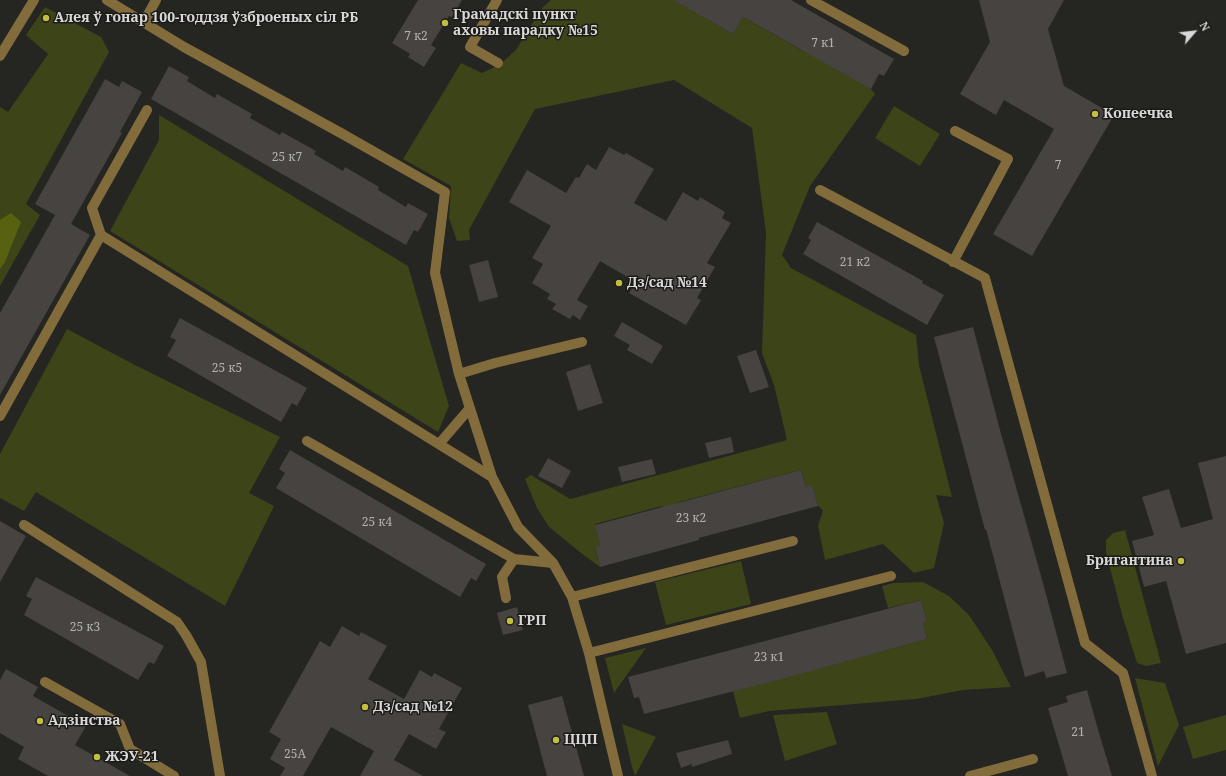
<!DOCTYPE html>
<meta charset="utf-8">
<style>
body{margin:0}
#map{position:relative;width:1226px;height:776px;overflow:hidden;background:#252522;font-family:"Noto Serif",serif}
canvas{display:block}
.north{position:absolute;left:1174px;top:12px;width:40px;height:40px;-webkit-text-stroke:3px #1c1b18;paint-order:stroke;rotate:62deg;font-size:11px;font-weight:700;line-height:16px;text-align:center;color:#d8d8d6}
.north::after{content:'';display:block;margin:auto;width:14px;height:18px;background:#d8d8d6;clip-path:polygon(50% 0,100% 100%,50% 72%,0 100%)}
</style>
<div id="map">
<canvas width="1226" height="776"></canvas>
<div class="north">N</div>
</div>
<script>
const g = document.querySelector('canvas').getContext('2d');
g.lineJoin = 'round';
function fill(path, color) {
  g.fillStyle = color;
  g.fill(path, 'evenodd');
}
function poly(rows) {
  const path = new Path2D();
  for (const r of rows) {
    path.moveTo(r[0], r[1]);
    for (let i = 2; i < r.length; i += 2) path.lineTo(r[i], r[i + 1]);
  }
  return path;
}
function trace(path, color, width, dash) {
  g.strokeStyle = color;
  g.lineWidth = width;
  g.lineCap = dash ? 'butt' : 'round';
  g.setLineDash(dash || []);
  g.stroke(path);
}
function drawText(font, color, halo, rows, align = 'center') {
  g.font = font + ' "Noto Serif",serif';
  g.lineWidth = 3;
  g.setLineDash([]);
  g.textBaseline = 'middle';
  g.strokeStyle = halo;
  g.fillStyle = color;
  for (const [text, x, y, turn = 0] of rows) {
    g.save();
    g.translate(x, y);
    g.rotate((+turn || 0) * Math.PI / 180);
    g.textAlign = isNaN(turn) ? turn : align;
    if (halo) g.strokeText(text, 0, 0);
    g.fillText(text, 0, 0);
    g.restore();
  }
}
fill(poly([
 [551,0,681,0,686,7,733,34,743,17,801,50,804,46,871,89,875,94,810,186,782,255,791,268,916,335,919,365,952,497,936,495,944,523,934,568,914,573,883,544,825,560,818,526,823,510,818,506,812,486,806,487,801,470,679,502,664,512,662,506,595,524,600,546,595,548,600,567,581,553,549,527,537,508,525,479,531,475,570,499,787,440,774,385,762,353,766,233,752,128,674,80,535,109,469,230,470,240,457,241,449,218,451,186,403,159,461,63,482,73,499,65,516,50,542,8],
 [45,7,101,37,109,52,26,204,40,215,0,286,0,107,8,112,48,54,26,35],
 [894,106,940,134,920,166,875,138],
 [159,115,408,266,449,406,438,432,110,231,159,140],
 [67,329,135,365,280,437,249,493,274,506,225,606,36,492,24,511,0,498,0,454],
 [1125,530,1161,663,1146,666,1137,663,1123,618,1106,553,1106,540,1113,533],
 [741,561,751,604,666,625,655,582],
 [923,582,949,596,969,615,992,650,1011,687,963,690,916,699,769,711,740,718,733,691,927,639,923,623,927,621,921,600,888,608,882,586,893,583],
 [646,648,614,693,605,658],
 [1135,678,1165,683,1179,725,1158,766],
 [827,712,837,744,785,761,773,715],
 [1226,715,1226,750,1193,759,1183,727],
 [622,724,656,737,635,776,632,767]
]), '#3d4417');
fill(poly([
 [11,213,21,222,5,262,0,269,0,220]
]), '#576110');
fill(poly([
 [418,0,462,0,452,17,449,16,431,45,436,48,424,67,408,57,410,54,392,43],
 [673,0,791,0,894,59,884,76,879,74,871,89,743,17,733,34],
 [979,0,1064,0,1048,29,1064,86,1114,115,1032,256,993,234,1054,129,1004,100,996,115,960,94,990,42],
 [169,66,189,77,187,81,215,98,217,94,252,114,250,118,280,135,282,132,316,151,314,154,343,171,345,167,379,187,378,190,406,207,408,203,428,214,418,232,414,230,406,245,151,99],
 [105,79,119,87,122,81,142,92,120,132,122,133,71,224,90,235,0,395,0,313,55,215,35,204],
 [609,147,624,155,626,153,654,169,634,203,666,221,683,192,698,201,700,197,725,212,722,218,731,223,707,263,715,267,697,298,701,300,686,325,629,293,636,282,600,261,577,300,588,306,580,320,573,315,570,319,552,309,556,304,547,299,550,294,532,283,543,264,532,258,551,226,509,202,527,170,566,193,576,177,579,178,587,164,596,170],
 [817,222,923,281,922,283,944,295,927,325,803,254,811,240,808,238],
 [488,260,498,297,479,302,469,265],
 [180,318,307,388,297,406,292,403,281,422,167,356,176,340,170,337],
 [622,322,663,346,652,364,627,350,630,345,614,336],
 [973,327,1000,430,1043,583,1067,673,1046,678,1044,671,1025,677,986,529,985,530,934,337],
 [756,350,769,387,750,393,737,356],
 [590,364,603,403,578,411,566,372],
 [731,437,734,452,709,458,705,443],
 [290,450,486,564,476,581,471,578,460,597,276,488,285,473,279,469],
 [1226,456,1226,643,1186,654,1166,581,1144,587,1132,541,1154,535,1142,497,1169,489,1181,528,1213,519,1198,463],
 [548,458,571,471,562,488,538,476],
 [652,459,656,474,622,482,618,467],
 [801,470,806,487,812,485,818,506,699,538,699,540,600,567,595,547,600,546,595,525],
 [0,521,26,536,0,582],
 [36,577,164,646,154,664,149,662,138,680,24,615,32,599,26,596],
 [921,600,927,621,923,623,927,639,778,680,644,714,639,697,634,698,628,677],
 [517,607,523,630,503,635,497,613],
 [342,626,359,636,361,632,387,646,368,679,404,699,420,670,432,677,434,673,462,688,439,729,446,732,436,749,409,734,394,760,423,776,360,776,374,751,331,727,303,776,280,776,285,768,270,759,281,739,269,732,320,641,330,647],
 [6,669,38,687,33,696,86,726,75,745,130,776,48,776,18,759,24,747,0,733,0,680],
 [1087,690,1097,726,1112,776,1068,776,1048,708,1068,702,1066,696],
 [562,696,584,776,547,776,528,705],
 [728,740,732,754,692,767,692,764,681,768,676,753]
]), '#464340');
trace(poly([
 [107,0,184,47,339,132,445,192,435,273,459,374,492,477,518,527,553,563,572,597,589,653,618,776],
 [497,0,470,47,498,63],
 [811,0,904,51],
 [144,22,156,0],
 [0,56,34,0],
 [820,190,985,278,1085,643,1123,673,1152,776],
 [101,235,492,477],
 [953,262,1008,159,955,131],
 [459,374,495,363,582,342],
 [0,416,101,235,92,208,147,110],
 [307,441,514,559,553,563],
 [439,444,470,408],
 [24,525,177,622,186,635,201,662,220,776],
 [572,597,793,541],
 [506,598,502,577,514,559],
 [589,653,891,576],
 [45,682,120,724,130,749,174,776],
 [970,776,1033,759]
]), '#836c3c', 10);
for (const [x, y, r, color] of [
 [46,18,4,"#c1be40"],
 [445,23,4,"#c1be40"],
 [1095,114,4,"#c1be40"],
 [619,283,4,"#c1be40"],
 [1181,561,4,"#c1be40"],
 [510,621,4,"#c1be40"],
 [365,707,4,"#c1be40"],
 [40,721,4,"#c1be40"],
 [556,740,4,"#c1be40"],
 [97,757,4,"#c1be40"]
]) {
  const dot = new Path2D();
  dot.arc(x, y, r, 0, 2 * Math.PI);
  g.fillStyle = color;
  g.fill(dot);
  trace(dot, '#1c1b18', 1.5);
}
drawText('12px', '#b4b3b0', null, [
 ["7 к2",416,37],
 ["7 к1",823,44],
 ["25 к7",287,158],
 ["7",1058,166],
 ["21 к2",855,263],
 ["25 к5",227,369],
 ["23 к2",691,519],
 ["25 к4",377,523],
 ["25 к3",85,628],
 ["23 к1",769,658],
 ["21",1078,733],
 ["25А",295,755]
]);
drawText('bold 14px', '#d8d8d6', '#1c1b18', [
 ["Грамадскі пункт",453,15],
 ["аховы парадку №15",453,31],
 ["Алея ў гонар 100-годдзя ўзброеных сіл РБ",54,18],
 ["Копеечка",1103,114],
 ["Дз/сад №14",627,283],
 ["Бригантина",1173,561,"right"],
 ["ГРП",518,621],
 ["Дз/сад №12",373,707],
 ["Адзінства",48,721],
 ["ЦЦП",564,740],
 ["ЖЭУ-21",105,757]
], 'left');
</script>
